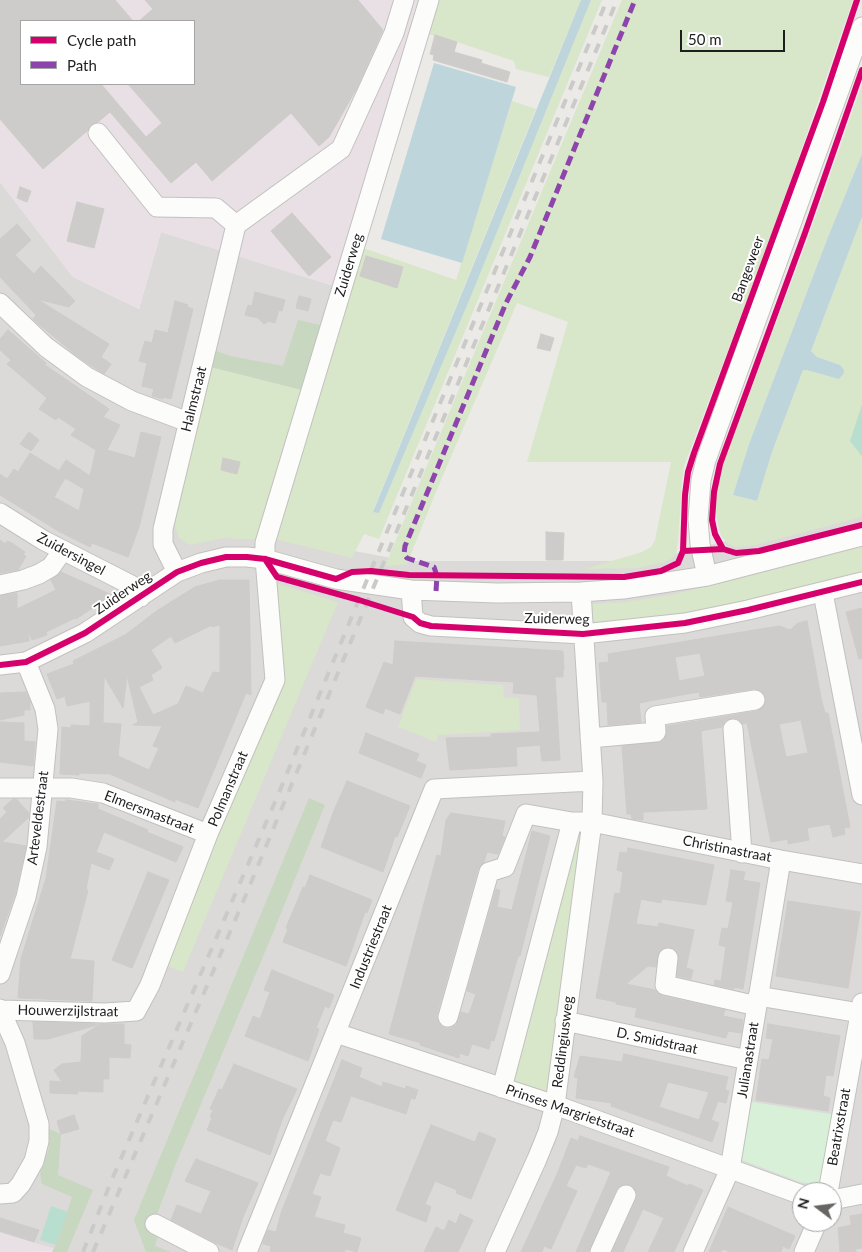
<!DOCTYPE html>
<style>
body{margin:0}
#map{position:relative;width:862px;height:1252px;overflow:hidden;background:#eceae7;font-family:Lato,sans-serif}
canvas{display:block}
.legend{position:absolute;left:20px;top:20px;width:175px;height:65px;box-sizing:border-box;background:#fff;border:1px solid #a5a5a5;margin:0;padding:6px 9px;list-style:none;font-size:15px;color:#1e1e1e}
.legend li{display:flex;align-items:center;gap:10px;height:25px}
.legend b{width:25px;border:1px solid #a5a5a5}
.north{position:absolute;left:792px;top:1182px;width:50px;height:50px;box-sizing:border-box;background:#fff;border:1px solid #a5a5a5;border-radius:50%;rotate:285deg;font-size:14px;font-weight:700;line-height:20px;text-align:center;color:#1e1e1e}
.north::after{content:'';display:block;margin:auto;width:18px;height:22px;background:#666564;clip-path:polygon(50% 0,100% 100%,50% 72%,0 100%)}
.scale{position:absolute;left:680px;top:30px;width:105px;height:22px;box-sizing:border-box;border:2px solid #1e1e1e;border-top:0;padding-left:6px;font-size:15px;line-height:18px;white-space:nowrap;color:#1e1e1e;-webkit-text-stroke:4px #fff;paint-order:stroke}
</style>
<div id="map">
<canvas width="862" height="1252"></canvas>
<ul class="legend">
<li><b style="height:6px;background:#d6006c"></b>Cycle path</li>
<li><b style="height:6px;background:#8e44ad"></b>Path</li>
</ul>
<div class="north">N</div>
<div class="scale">50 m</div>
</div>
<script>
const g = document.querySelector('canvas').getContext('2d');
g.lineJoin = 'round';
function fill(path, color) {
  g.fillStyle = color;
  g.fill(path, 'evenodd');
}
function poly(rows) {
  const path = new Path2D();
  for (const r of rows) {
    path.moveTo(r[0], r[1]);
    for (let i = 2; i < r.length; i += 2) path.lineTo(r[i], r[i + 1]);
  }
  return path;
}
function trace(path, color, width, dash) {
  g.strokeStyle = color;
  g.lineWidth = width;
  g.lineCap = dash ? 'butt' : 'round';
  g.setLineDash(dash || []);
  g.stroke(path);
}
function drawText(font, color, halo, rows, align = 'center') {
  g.font = font + ' Lato,sans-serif';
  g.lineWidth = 4;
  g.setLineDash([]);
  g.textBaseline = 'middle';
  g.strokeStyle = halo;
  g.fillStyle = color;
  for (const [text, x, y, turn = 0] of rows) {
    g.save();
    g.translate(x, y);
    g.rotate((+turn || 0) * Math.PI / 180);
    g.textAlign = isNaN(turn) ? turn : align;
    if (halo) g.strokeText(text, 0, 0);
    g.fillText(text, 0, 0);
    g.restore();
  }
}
fill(poly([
 [0,182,73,277,139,309,161,232,334,286,255,532,407,561,646,561,862,507,862,1252,63,1252,0,1233],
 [802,1192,832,1192,832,1222,802,1222]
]), '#dbdad8');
fill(poly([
 [0,0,420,0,334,286,161,232,139,309,73,277,0,182],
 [21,21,194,21,194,84,21,84],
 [0,1233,63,1251,0,1252]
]), '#e9e0e5');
fill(poly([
 [434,0,581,0,549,77,516,69,514,61,457,42,424,33],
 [591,0,602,0,379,539,364,534,352,558,271,538,360,247,456,280,512,101,536,109,373,511,379,513,471,296],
 [622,0,853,0,774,229,684,466,682,482,678,543,676,553,673,558,665,562,638,568,585,569,642,552,651,547,655,540,671,462,527,462,568,322,517,303,438,487,407,564,385,566],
 [862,84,862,154,828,237,749,444,733,495,757,501,772,452,803,370,840,365,817,357,811,351,862,217,862,517,751,546,737,547,728,544,721,536,716,515,715,500,718,476,807,241],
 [207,366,306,391,261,540,224,538,190,545,179,538,174,522],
 [862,547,862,577,725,609,590,626,588,604,625,602,670,595,722,583],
 [275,583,338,602,183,972,164,965,267,716],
 [416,679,503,685,504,698,519,698,520,730,438,735,436,742,398,727],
 [575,829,587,833,550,1095,507,1084]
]), '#d8e6c9');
fill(poly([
 [298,320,325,326,306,391,207,366,211,349,230,356,283,366],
 [309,798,325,805,270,940,177,1161,150,1233,158,1236,155,1246,171,1252,146,1252,134,1220],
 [47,1128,61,1134,58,1175,93,1190,67,1252,52,1252,56,1245,72,1197,42,1184,40,1174,49,1148]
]), '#c8d7bf');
fill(poly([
 [746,1101,837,1115,823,1186,800,1182,736,1158]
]), '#d8efd8');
fill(poly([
 [862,405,862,456,850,441],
 [51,1206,68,1212,56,1245,40,1240]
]), '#b7dece');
fill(poly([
 [581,0,591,0,471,296,379,513,373,512],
 [434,63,516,87,462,263,381,239],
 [862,154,862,217,811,351,817,357,840,365,844,370,844,373,839,379,807,370,803,370,772,452,757,501,733,495,749,444,828,237]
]), '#bed5db');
const building = poly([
 [0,0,115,0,133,21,21,21,21,84,101,84,146,137,162,123,128,84,194,84,194,21,139,21,153,9,145,0,358,0,383,30,357,88,329,137,319,146,291,113,212,181,196,162,171,183,110,112,98,122,91,125,87,131,43,169,0,119,0,0],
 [435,35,457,42,454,52,482,60,481,63,510,72,507,82,433,60,434,55,430,54,435,35],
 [20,187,31,191,27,202,17,198,20,187],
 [77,202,104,209,94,248,67,241,77,202],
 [292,213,331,257,309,276,271,231,292,213],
 [17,224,31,240,15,255,34,274,41,266,75,301,69,307,37,299,109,344,101,357,111,364,104,374,77,356,41,326,33,319,36,315,0,277,0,239,17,224],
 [366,256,403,267,397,288,360,276,366,256],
 [255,292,285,300,282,311,279,310,275,323,269,321,264,324,258,318,245,315,248,305,252,306,255,292],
 [299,296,311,299,308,311,296,308,299,296],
 [175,301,188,305,187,307,193,309,171,399,163,397,163,399,152,396,154,389,142,386,147,363,139,361,145,341,152,343,155,330,168,333,175,301],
 [8,330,46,363,45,365,109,409,103,417,120,425,107,450,135,458,141,432,161,437,139,527,128,557,92,543,90,547,58,531,0,495,0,474,7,479,14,469,18,472,30,453,59,471,66,460,90,476,96,450,71,435,76,429,58,417,56,420,39,409,47,398,7,364,11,360,0,350,0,339,8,330],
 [65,478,84,489,79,511,54,497,65,478],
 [541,334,554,338,550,351,537,348,541,334],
 [29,432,39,440,31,451,20,444,29,432],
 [223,458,240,462,237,474,221,470,223,458],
 [546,532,564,533,563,560,546,560,546,532],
 [0,540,5,544,7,541,12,543,25,552,23,555,26,556,18,570,0,573,0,540],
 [61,572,112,595,76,619,75,618,46,632,47,635,32,640,29,631,29,641,0,646,0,596,17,593,17,609,56,590,51,580,61,572],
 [220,580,249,580,251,695,246,693,198,808,175,799,175,802,110,774,79,773,79,775,60,774,62,727,71,728,71,725,90,726,90,701,67,706,65,696,57,699,47,674,74,664,73,661,125,635,158,610,195,587,220,580],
 [212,625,212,627,220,625,220,673,213,672,203,693,186,686,178,704,153,715,139,687,153,680,151,675,162,668,151,650,171,636,175,643,212,625],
 [127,675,138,722,133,725,162,726,153,746,159,748,149,770,118,756,121,724,103,723,104,676,123,708,127,675],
 [862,608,862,658,859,659,846,612,862,608],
 [807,621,821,698,825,713,828,713,850,827,844,828,845,834,833,837,830,824,807,828,809,840,788,844,788,839,771,842,747,723,743,724,738,719,733,718,726,720,722,727,701,731,707,809,643,812,643,820,632,819,631,814,627,814,622,746,662,741,666,736,667,726,757,711,765,704,766,698,759,690,754,689,700,697,699,692,687,694,639,703,641,722,608,725,607,702,602,702,599,663,609,662,608,654,779,626,790,630,798,623,807,621],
 [700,653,705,676,679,681,675,657,700,653],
 [801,720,808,753,786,757,779,724,801,720],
 [395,641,563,651,564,670,563,670,563,677,555,677,560,760,542,761,540,745,516,747,517,766,450,770,446,738,491,737,491,734,540,732,537,695,513,693,514,682,415,676,400,714,385,708,383,714,366,707,384,662,393,665,395,641],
 [26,692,30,701,30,710,24,710,24,715,0,720,0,693,26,692],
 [0,722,24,723,24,741,35,742,33,766,0,762,0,722],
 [366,733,419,754,416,761,426,765,421,778,359,753,366,733],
 [347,781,410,806,397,837,395,836,383,872,321,847,333,813,347,781],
 [13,799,16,799,29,813,28,818,2,842,26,846,15,894,0,936,0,819,7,812,3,808,13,799],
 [66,800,98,804,98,809,148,830,147,832,183,847,176,862,104,832,96,852,114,859,109,870,91,863,86,889,88,890,70,959,94,961,92,1001,18,998,21,959,46,878,57,801,66,802,66,800],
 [451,813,505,821,502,836,505,837,498,854,487,852,484,862,478,869,437,1014,437,1019,440,1024,445,1028,451,1028,456,1025,461,1012,469,1014,476,994,467,991,496,889,500,890,497,907,512,910,532,831,550,836,520,956,518,956,494,1041,491,1040,489,1049,472,1044,468,1056,460,1053,459,1058,420,1045,421,1043,389,1034,437,855,441,856,446,820,451,813],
 [628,848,714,865,706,905,662,899,661,903,641,899,636,924,658,927,659,923,694,930,686,968,693,970,691,979,677,976,678,954,675,949,669,947,663,948,659,952,656,967,648,966,626,984,655,990,662,996,725,1010,723,1016,743,1020,741,1033,728,1031,726,1038,635,1017,637,1008,616,1004,616,1002,596,998,615,893,620,894,623,872,617,870,620,852,627,853,628,848],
 [731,870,745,872,743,880,760,883,743,989,734,987,734,989,714,985,715,980,721,981,726,947,719,945,722,928,728,929,733,902,726,901,731,870],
 [148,872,169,880,132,968,112,960,148,872],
 [310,875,372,900,367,913,365,912,346,966,283,942,288,929,286,928,303,887,305,888,310,875],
 [788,901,860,912,848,988,776,976,788,901],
 [272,970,334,995,329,1008,325,1006,316,1028,319,1029,308,1061,245,1036,253,1016,260,1019,270,992,264,990,272,970],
 [33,1022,97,1024,97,1025,48,1039,34,1039,33,1022],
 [100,1024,124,1024,124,1044,131,1045,130,1058,109,1057,109,1079,103,1079,103,1092,77,1091,78,1094,50,1093,50,1081,62,1082,54,1070,62,1064,81,1062,82,1036,100,1024],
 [768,1024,840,1036,833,1076,826,1075,823,1096,830,1098,828,1111,756,1100,762,1059,769,1060,773,1039,766,1038,768,1024],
 [624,1054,728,1077,725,1090,729,1091,726,1103,718,1101,711,1120,719,1123,712,1142,611,1106,612,1103,576,1098,578,1078,574,1077,580,1056,622,1062,624,1054],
 [668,1082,709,1092,699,1120,659,1107,668,1082],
 [342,1060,362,1068,359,1077,382,1087,383,1082,405,1089,406,1086,418,1090,415,1099,411,1098,406,1114,351,1096,341,1122,333,1120,325,1141,340,1148,330,1176,320,1173,312,1194,321,1197,314,1217,345,1225,343,1233,361,1238,357,1252,345,1249,345,1252,270,1252,271,1246,263,1244,264,1239,268,1230,276,1232,281,1213,342,1060],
 [234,1064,297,1089,282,1120,270,1155,207,1130,212,1118,210,1117,213,1110,210,1109,219,1089,222,1090,234,1064],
 [74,1115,79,1129,61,1134,57,1121,74,1115],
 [431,1125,475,1142,479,1132,496,1139,471,1199,456,1193,457,1190,435,1181,425,1204,431,1207,426,1222,396,1210,431,1125],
 [580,1136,669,1167,666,1176,688,1186,689,1184,703,1190,674,1252,648,1252,664,1218,643,1209,623,1252,612,1252,636,1199,637,1194,635,1189,631,1185,625,1184,620,1186,616,1190,589,1252,576,1252,611,1172,588,1164,586,1168,576,1165,566,1186,577,1191,551,1249,544,1246,542,1252,521,1252,558,1172,571,1138,578,1141,580,1136],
 [196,1159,258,1183,243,1217,232,1250,216,1243,171,1220,177,1205,201,1214,211,1191,185,1181,196,1159],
 [728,1207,795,1236,789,1249,783,1246,781,1252,730,1252,723,1249,721,1252,709,1252,728,1207],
 [460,1214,473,1220,458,1252,424,1252,436,1227,444,1231,449,1220,456,1224,460,1214],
 [862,1214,862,1248,856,1249,850,1216,862,1214],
 [0,1218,39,1230,34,1242,0,1231,0,1218],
 [851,1225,856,1252,840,1252,838,1228,851,1225]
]);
fill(building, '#ceccca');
trace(building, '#ceccc9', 1);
const minor = poly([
 [98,133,157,207,216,208,236,225,341,149,394,33,404,0],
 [0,303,46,347,87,377,132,401,188,422],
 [0,513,43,540,131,585,141,597],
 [177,572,163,544,163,529,236,225],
 [707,576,700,544,698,519,701,480,706,460,862,27],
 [0,585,23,580,39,574,51,567,63,550],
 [411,590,413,617,420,623,431,626,583,634,685,623,748,610,862,582],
 [823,593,862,795],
 [0,665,26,662,85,633,177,572,201,563,226,557,247,557,265,559,336,579,411,590,497,593,581,592,623,589,707,576,862,536],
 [733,729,742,853],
 [590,738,656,732,655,716,755,700],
 [0,788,71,788,103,793,208,834],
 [668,958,665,985,757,1006],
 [0,974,26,897,37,847,48,729,45,709,26,662],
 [758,996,860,1013],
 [0,1009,15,1043,39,1124,39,1141,34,1161,21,1184,13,1193,0,1194],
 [0,1010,105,1013,136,1011,150,985,208,834,275,680,265,559,265,543,429,0],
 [448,1017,489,872,505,867,526,814,572,822],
 [565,1021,748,1060],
 [336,1033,555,1105,802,1195],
 [502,1088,572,822,592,822,781,860,862,874],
 [828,1192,862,1003],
 [832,1200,862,1194],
 [155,1224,209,1252],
 [247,1252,434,789,593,781],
 [495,1252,537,1159,548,1132,555,1105,592,822,593,781,581,592],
 [600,1252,626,1195],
 [693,1252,730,1169,781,860],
 [804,1252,817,1222]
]);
trace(minor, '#c2c1bf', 21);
trace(minor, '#fcfcfb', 19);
trace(poly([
 [83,1252,110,1184,278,795,607,0],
 [93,1252,245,897,617,0]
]), '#cacac9', 4, [10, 10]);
trace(poly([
 [436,591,437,576,434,567,407,558,404,554,405,546,506,303,530,257,635,0]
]), '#8e44ad', 5, [10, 5]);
trace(poly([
 [723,549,715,534,712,520,714,492,720,464,805,233,862,70],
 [683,551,685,495,688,472,694,453,823,102,857,0],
 [265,559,277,577,359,600,413,617,420,623,431,626,583,634,685,623,748,610,862,582],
 [0,665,26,662,85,633,177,572,201,563,226,557,247,557,265,559,336,579,352,572,371,571,409,575,624,577,661,571,678,563,683,551,723,549,736,553,759,551,862,525]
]), '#d6006c', 6);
drawText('14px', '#1e1e1e', '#fff', [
 ["Zuiderweg",349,265,-73],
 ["Bangeweer",748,269,-70],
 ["Halmstraat",194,399,-76],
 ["Zuidersingel",71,554,28],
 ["Zuiderweg",123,593,-34],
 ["Zuiderweg",557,619,1],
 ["Polmanstraat",228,789,-67],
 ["Elmersmastraat",149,812,21],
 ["Arteveldestraat",38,818,-83],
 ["Christinastraat",727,849,11],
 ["Industriestraat",371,947,-68],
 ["Houwerzijlstraat",68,1011,1],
 ["D. Smidstraat",657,1041,12],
 ["Reddingiusweg",563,1042,-83],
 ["Julianastraat",748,1060,-81],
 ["Prinses Margrietstraat",570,1111,19],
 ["Beatrixstraat",839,1127,-80]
]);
</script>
